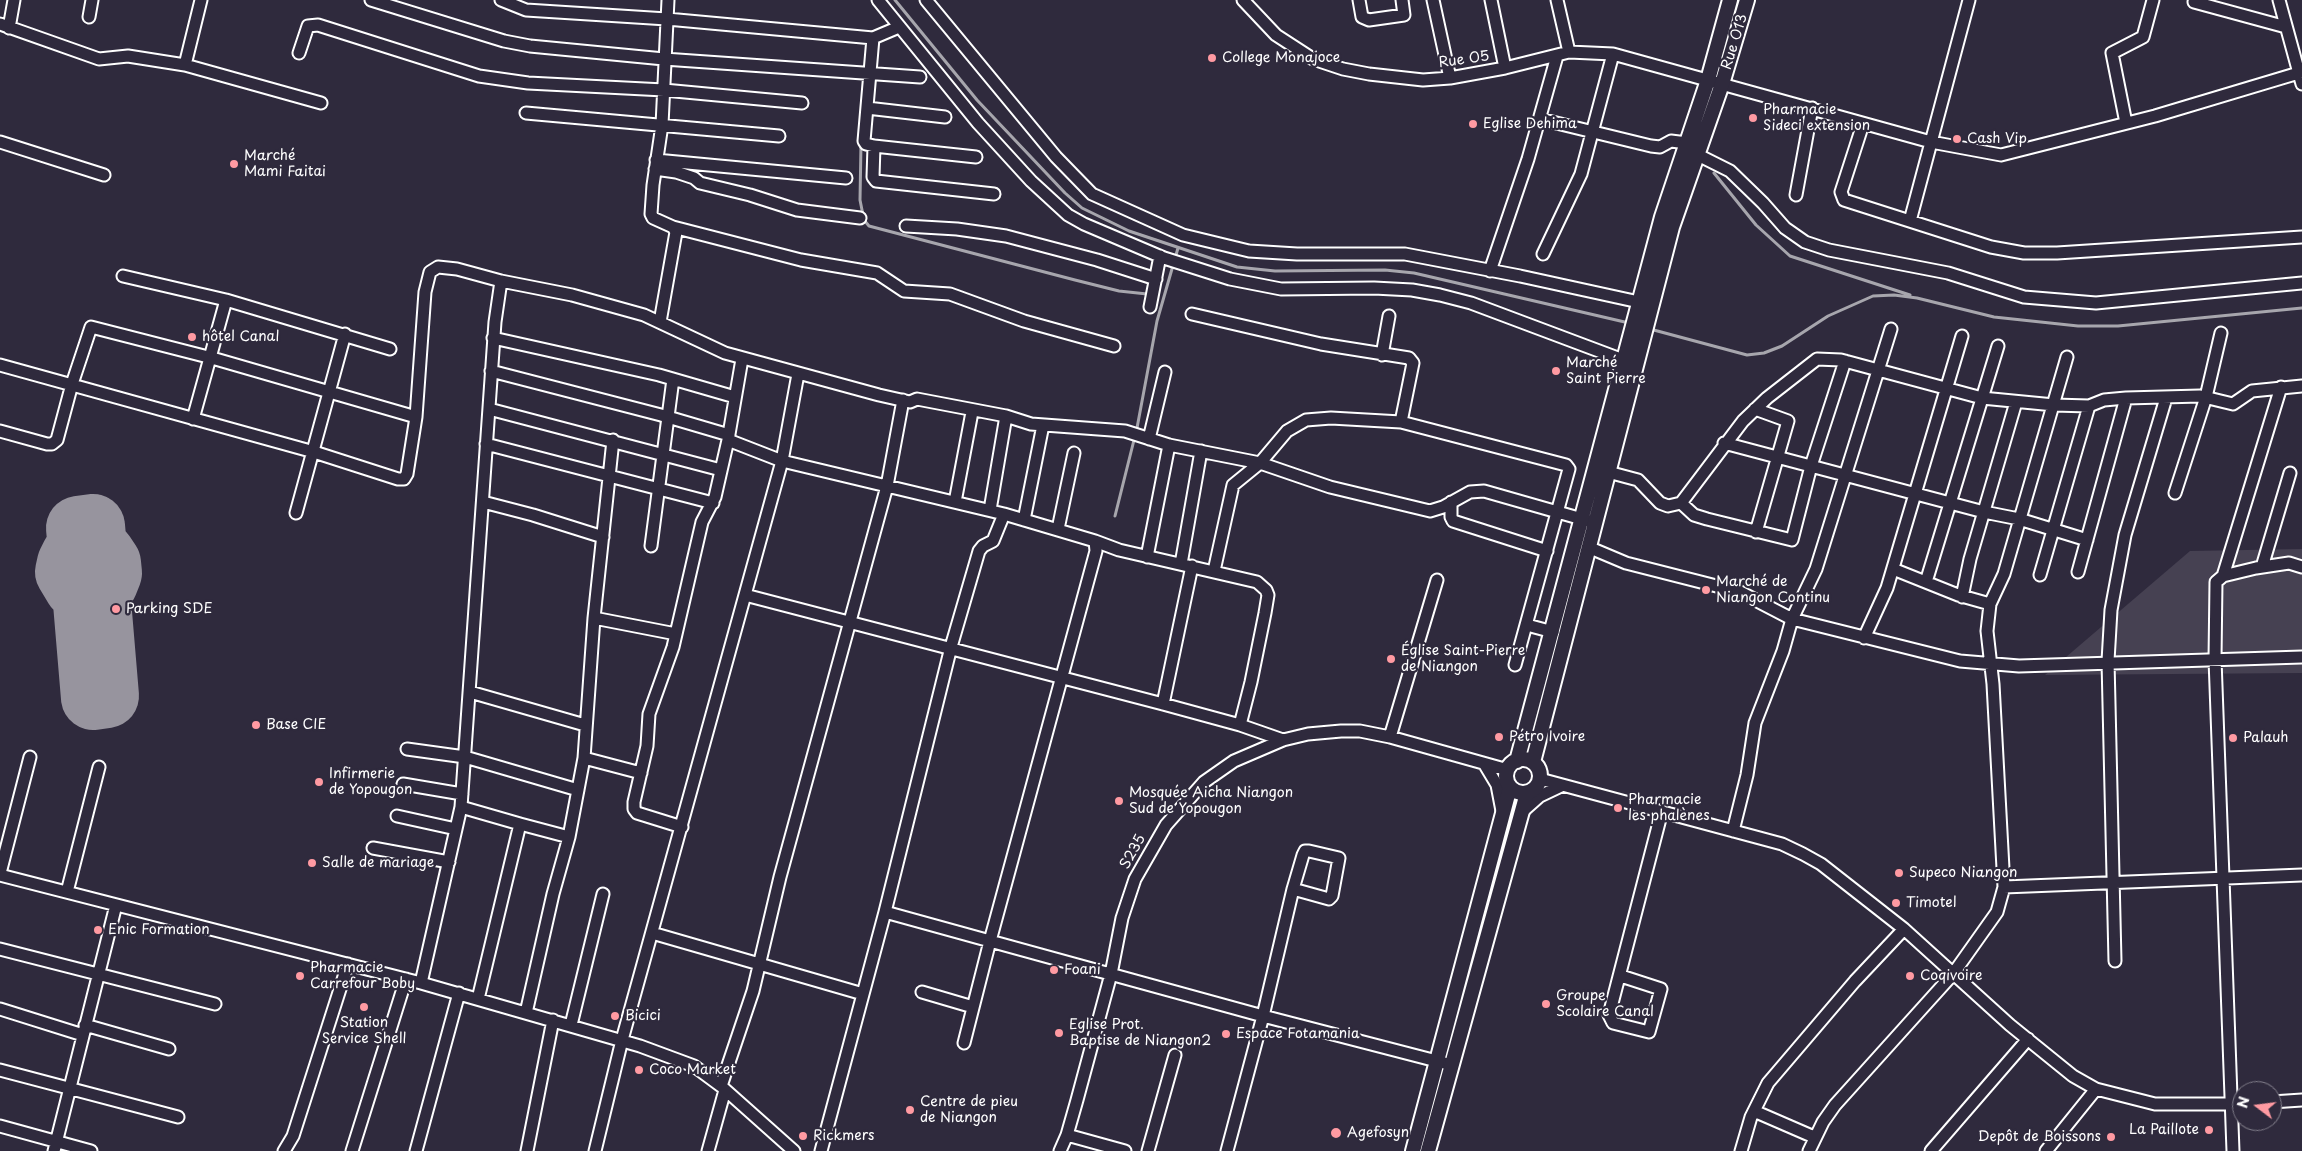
<!DOCTYPE html>
<meta charset="utf-8">
<style>
body{margin:0}
#map{position:relative;width:2302px;height:1151px;overflow:hidden;background:#2f2a3d;font-family:"Playpen Sans",sans-serif}
canvas{display:block}
.north{position:absolute;left:2232px;top:1081px;width:50px;height:50px;box-sizing:border-box;background:#2f2a3d;border:1px solid #827f8b;border-radius:50%;rotate:285deg;font-size:14px;font-weight:700;line-height:20px;text-align:center;color:#fff}
.north::after{content:'';display:block;margin:auto;width:18px;height:22px;background:#ff9aa2;clip-path:polygon(50% 0,100% 100%,50% 72%,0 100%)}
</style>
<div id="map">
<canvas width="2302" height="1151"></canvas>
<div class="north">N</div>
</div>
<script>
const g = document.querySelector('canvas').getContext('2d');
g.lineJoin = 'round';
function fill(path, color) {
  g.fillStyle = color;
  g.fill(path, 'evenodd');
}
function poly(rows) {
  const path = new Path2D();
  for (const r of rows) {
    if (r.length === 3) {
      path.moveTo(r[0] + r[2], r[1]);
      path.arc(r[0], r[1], r[2], 0, 2 * Math.PI);
      continue;
    }
    path.moveTo(r[0], r[1]);
    for (let i = 2; i < r.length; i += 2) path.lineTo(r[i], r[i + 1]);
  }
  return path;
}
function trace(path, color, width, dash) {
  g.strokeStyle = color;
  g.lineWidth = width;
  g.lineCap = dash ? 'butt' : 'round';
  g.setLineDash(dash || []);
  g.stroke(path);
}
function drawText(font, color, halo, rows, align = 'center') {
  g.font = font + ' "Playpen Sans",sans-serif';
  g.lineWidth = 4.5;
  g.setLineDash([]);
  g.textBaseline = 'middle';
  g.strokeStyle = halo;
  g.fillStyle = color;
  for (const [text, x, y, turn = 0] of rows) {
    g.save();
    g.translate(x, y);
    g.rotate((+turn || 0) * Math.PI / 180);
    g.textAlign = isNaN(turn) ? turn : align;
    if (halo) g.strokeText(text, 0, 0);
    g.fillText(text, 0, 0);
    g.restore();
  }
}
fill(poly([
 [2302,549,2302,673,2045,675,2190,551]
]), '#464152');
trace(poly([
 [895,0,977,100,1065,193,1082,208,1129,231,1237,267,1275,271,1385,270,1414,273,1629,323],
 [861,144,860,200,864,220,869,226,1075,280,1119,291,1147,294],
 [1714,173,1756,225,1790,256,1910,295],
 [1650,329,1747,355,1764,353,1782,346,1828,316,1873,296,1894,295,1917,298,1994,317,2078,326,2118,326,2302,308],
 [1115,516,1137,428,1157,321,1178,248]
]), '#a7a6ad', 3);
trace(poly([
 [93,526,95,549,103,554,109,563,110,573,106,583,98,589,107,696,93,698,84,591,76,587,67,572,69,563,73,555,80,550,78,528,93,526]
]), '#97949e', 64);
const minor = poly([
 [371,0,504,41,530,46,664,59,920,77],
 [501,0,526,10,667,19,873,38],
 [878,0,978,123,1031,181,1068,215,1084,224,1164,258,1230,279,1281,289,1374,288,1412,290,1440,295,1471,303,1623,360],
 [926,0,1056,157,1092,194,1183,235,1249,251,1297,254,1405,254,1520,276,1639,302],
 [1243,0,1276,35,1313,59,1343,69,1369,74,1423,80,1450,78,1505,68,1569,52,1613,54,1931,142,2001,155,2155,116,2302,72],
 [1359,0,1362,17,1369,20,1404,15,1402,0],
 [1433,0,1450,78],
 [1491,0,1505,68],
 [1557,0,1569,52],
 [2279,0,2302,84],
 [2194,2,2286,27],
 [89,17,92,0],
 [0,24,99,59,128,56,185,65,321,103],
 [899,27,873,38,864,141,866,144,874,146,976,157],
 [9,28,14,0],
 [299,53,308,26,318,25,479,76,528,83,664,90,802,103],
 [185,65,201,0],
 [867,108,945,117],
 [526,113,779,136],
 [1540,119,1651,146,1660,147,1671,141,1687,143],
 [2126,123,2112,53,2143,37,2153,0],
 [1863,124,1841,192,1844,200,1991,247,2024,253,2057,253,2302,237],
 [0,142,104,175],
 [874,146,873,177,876,181,994,194],
 [1696,154,1730,171,1763,203,1785,228,1805,242,1829,250,1948,273,2024,297,2096,303,2302,283],
 [656,160,846,178],
 [655,169,676,172,694,178,700,183,750,195,797,210,860,218],
 [1796,195,1812,108],
 [1910,221,1969,0],
 [906,226,957,229,1006,236,1097,260,1156,279],
 [673,227,801,260,877,273,904,291,950,294,1024,321,1114,346],
 [1543,254,1581,174,1613,54],
 [1490,271,1528,159,1557,56],
 [123,276,226,300,390,349],
 [1150,307,1160,256],
 [1192,314,1321,344,1409,358,1413,363,1401,422],
 [660,322,676,232,673,227,653,218,651,214,653,185,662,125,668,0],
 [493,338,659,375,735,397],
 [1382,355,1389,316],
 [0,365,314,452,398,479,404,479,407,474,416,417,425,292,430,272,438,267,457,269,501,281,572,295,644,315,725,353,879,395,910,402,917,399,1006,416,1031,424,1125,431,1169,445,1260,463,1330,487,1430,511,1443,507,1470,492,1484,491,1589,521],
 [491,371,661,415,729,435],
 [489,409,721,470],
 [1755,409,1788,421,1756,532],
 [193,419,226,300],
 [0,431,47,444,52,444,57,440,72,384,91,327,212,358,416,417],
 [1149,439,1165,372],
 [728,440,782,461,1004,514,1095,541,1096,551,990,941,885,912],
 [1724,443,1984,512,2019,519,2087,540],
 [486,444,713,503],
 [1608,472,1638,480,1660,503,1668,506,1681,503,1743,421,1767,398,1817,359,1841,360,1982,398,2054,405,2089,406,2104,400,2126,398,2200,396,2233,404,2252,391,2302,386],
 [2175,493,2206,397,2221,333],
 [483,502,533,515,603,537],
 [955,502,972,412],
 [1451,502,1451,517,1453,521,1547,551],
 [1681,503,1694,515,1707,519,1792,540,1811,466,1845,361],
 [990,510,1006,416],
 [296,513,345,334],
 [1024,520,1043,425],
 [1058,529,1074,453],
 [1095,541,1119,550,1257,582,1266,590,1268,595,1265,613,1251,682,1240,725],
 [651,546,673,379],
 [1588,547,1626,563,1740,592,1792,619,1960,661,2019,666,2302,657],
 [1147,557,1169,445],
 [1181,564,1201,451],
 [2262,567,2290,473],
 [1893,569,1958,595,1990,604,1987,631,1993,684,2004,887],
 [1214,571,1233,485,1260,463,1287,431,1306,420,1331,418,1401,422,1566,465,1569,469,1515,665],
 [2078,572,2126,398],
 [2040,575,2089,406],
 [2223,576,2281,387],
 [1926,582,1998,346],
 [745,595,1163,704,1240,725,1283,740],
 [1962,597,1970,559,2016,402],
 [1990,604,2004,574,2067,357],
 [594,618,676,634],
 [1527,625,1553,632],
 [1864,638,1887,588,1962,336],
 [470,692,585,725],
 [1163,704,1192,566],
 [1390,737,1437,580],
 [407,749,465,757,578,790],
 [584,758,641,773],
 [1485,765,1497,785,1502,811],
 [1540,779,1782,844,1803,854,1821,864,1904,929,2010,1025,2073,1076,2096,1089,2155,1104,2242,1104],
 [403,784,462,794],
 [461,807,520,824,478,999],
 [1522,812,1540,796,1561,786],
 [397,816,456,829],
 [520,824,569,837],
 [682,827,637,813,634,809,634,802,647,746,649,714,673,647,702,522,715,497,728,440,742,359],
 [1733,831,1747,775,1755,723,1783,651,1792,619,1816,569,1891,329],
 [373,848,449,862],
 [0,873,30,757],
 [0,875,421,983,640,1046,694,1066,721,1086,794,1151],
 [67,892,99,767],
 [652,933,863,994],
 [0,949,215,1004],
 [2115,961,2108,661,2111,610,2125,535,2166,398],
 [1621,976,1661,989,1649,1032,1613,1023,1609,1015,1662,811],
 [421,983,461,807,495,322,501,281],
 [922,992,973,1007],
 [0,1009,83,1035],
 [526,1013,553,894,569,837,584,758,594,618,613,440],
 [85,1025,169,1049],
 [571,1025,603,894],
 [964,1043,990,941,1263,1016,1452,1065],
 [0,1070,178,1117],
 [721,1086,753,991,780,877,887,486,903,400],
 [2272,1102,2302,1100],
 [1754,1111,1814,1137],
 [0,1126,91,1151],
 [1067,1135,1125,1151],
 [54,1151,116,905],
 [284,1151,293,1136,348,964],
 [352,1151,406,979],
 [416,1151,459,993],
 [527,1151,553,1020],
 [595,1151,622,1040,782,461,798,374],
 [708,1151,725,1090],
 [821,1151,885,912,951,647,979,551,983,546,993,541,1004,514],
 [1060,1151,1067,1135,1077,1100,1111,974,1122,918,1135,879,1166,825,1204,782,1234,761,1283,740,1308,734,1341,731,1360,731,1390,737,1508,770],
 [1148,1151,1175,1055],
 [1227,1151,1263,1016,1293,889,1303,855,1305,851,1309,851,1339,858,1332,896,1329,899,1293,889],
 [1741,1151,1751,1117,1768,1083,1855,981,1904,929],
 [1809,1151,1823,1122,1835,1105,1953,974,1997,912,2004,887,2302,875],
 [1931,1151,2028,1039],
 [2046,1151,2096,1089],
 [2233,1151,2215,659,2216,582,2223,576,2256,568,2289,563,2302,567]
]);
const major = poly([
 [1523,776,17],
 [1517,761,1662,217,1708,80,1730,0],
 [1533,762,1672,227,1722,84,1747,0],
 [1413,1151,1510,787],
 [1428,1151,1527,793]
]);
trace(minor, '#fff', 15);
trace(major, '#fff', 18);
trace(minor, '#2f2a3d', 11);
trace(major, '#2f2a3d', 14);
for (const [x, y, r, color] of [
 [1212,58,5,"#ff9aa2"],
 [1753,118,5,"#ff9aa2"],
 [1473,124,5,"#ff9aa2"],
 [1957,139,5,"#ff9aa2"],
 [234,164,5,"#ff9aa2"],
 [192,337,5,"#ff9aa2"],
 [1556,371,5,"#ff9aa2"],
 [1706,590,5,"#ff9aa2"],
 [116,609,5,"#ff9aa2"],
 [1391,659,5,"#ff9aa2"],
 [256,725,5,"#ff9aa2"],
 [1499,737,5,"#ff9aa2"],
 [2233,738,5,"#ff9aa2"],
 [319,782,5,"#ff9aa2"],
 [1119,801,5,"#ff9aa2"],
 [1618,808,5,"#ff9aa2"],
 [312,863,5,"#ff9aa2"],
 [1899,873,5,"#ff9aa2"],
 [1896,903,5,"#ff9aa2"],
 [98,930,5,"#ff9aa2"],
 [1054,970,5,"#ff9aa2"],
 [300,976,5,"#ff9aa2"],
 [1910,976,5,"#ff9aa2"],
 [1546,1004,5,"#ff9aa2"],
 [364,1007,5,"#ff9aa2"],
 [615,1016,5,"#ff9aa2"],
 [1059,1033,5,"#ff9aa2"],
 [1226,1034,5,"#ff9aa2"],
 [639,1070,5,"#ff9aa2"],
 [910,1110,5,"#ff9aa2"],
 [2209,1130,5,"#ff9aa2"],
 [1336,1133,6,"#ff9aa2"],
 [803,1136,5,"#ff9aa2"],
 [2111,1137,5,"#ff9aa2"]
]) {
  const dot = new Path2D();
  dot.arc(x, y, r, 0, 2 * Math.PI);
  g.fillStyle = color;
  g.fill(dot);
  trace(dot, '#2f2a3d', 2);
}
drawText('14px', '#fff', '#2f2a3d', [
 ["Rue O13",1735,42,-73],
 ["Rue O5",1464,60,-8],
 ["S235",1133,852,-61]
]);
drawText('14px', '#fff', '#2f2a3d', [
 ["College Monajoce",1222,58],
 ["Pharmacie",1763,110],
 ["Sideci extension",1763,126],
 ["Eglise Dehima",1483,124],
 ["Cash Vip",1967,139],
 ["Marché",244,156],
 ["Mami Faitai",244,172],
 ["hôtel Canal",202,337],
 ["Marché",1566,363],
 ["Saint Pierre",1566,379],
 ["Marché de",1716,582],
 ["Niangon Continu",1716,598],
 ["Parking SDE",126,609],
 ["Église Saint-Pierre",1401,651],
 ["de Niangon",1401,667],
 ["Base CIE",266,725],
 ["Pétro Ivoire",1509,737],
 ["Palauh",2243,738],
 ["Infirmerie",329,774],
 ["de Yopougon",329,790],
 ["Mosquée Aicha Niangon",1129,793],
 ["Sud de Yopougon",1129,809],
 ["Pharmacie",1628,800],
 ["les phalènes",1628,816],
 ["Salle de mariage",322,863],
 ["Supeco Niangon",1909,873],
 ["Timotel",1906,903],
 ["Enic Formation",108,930],
 ["Pharmacie",310,968],
 ["Carrefour Boby",310,984],
 ["Foani",1064,970],
 ["Coqivoire",1920,976],
 ["Groupe",1556,996],
 ["Scolaire Canal",1556,1012],
 ["Bicici",625,1016],
 ["Station",364,1023,"center"],
 ["Service Shell",364,1039,"center"],
 ["Eglise Prot.",1069,1025],
 ["Baptise de Niangon2",1069,1041],
 ["Espace Fotamania",1236,1034],
 ["Coco Market",649,1070],
 ["Centre de pieu",920,1102],
 ["de Niangon",920,1118],
 ["La Paillote",2199,1130,"right"],
 ["Agefosyn",1347,1133],
 ["Rickmers",813,1136],
 ["Depôt de Boissons",2101,1137,"right"]
], 'left');
</script>
